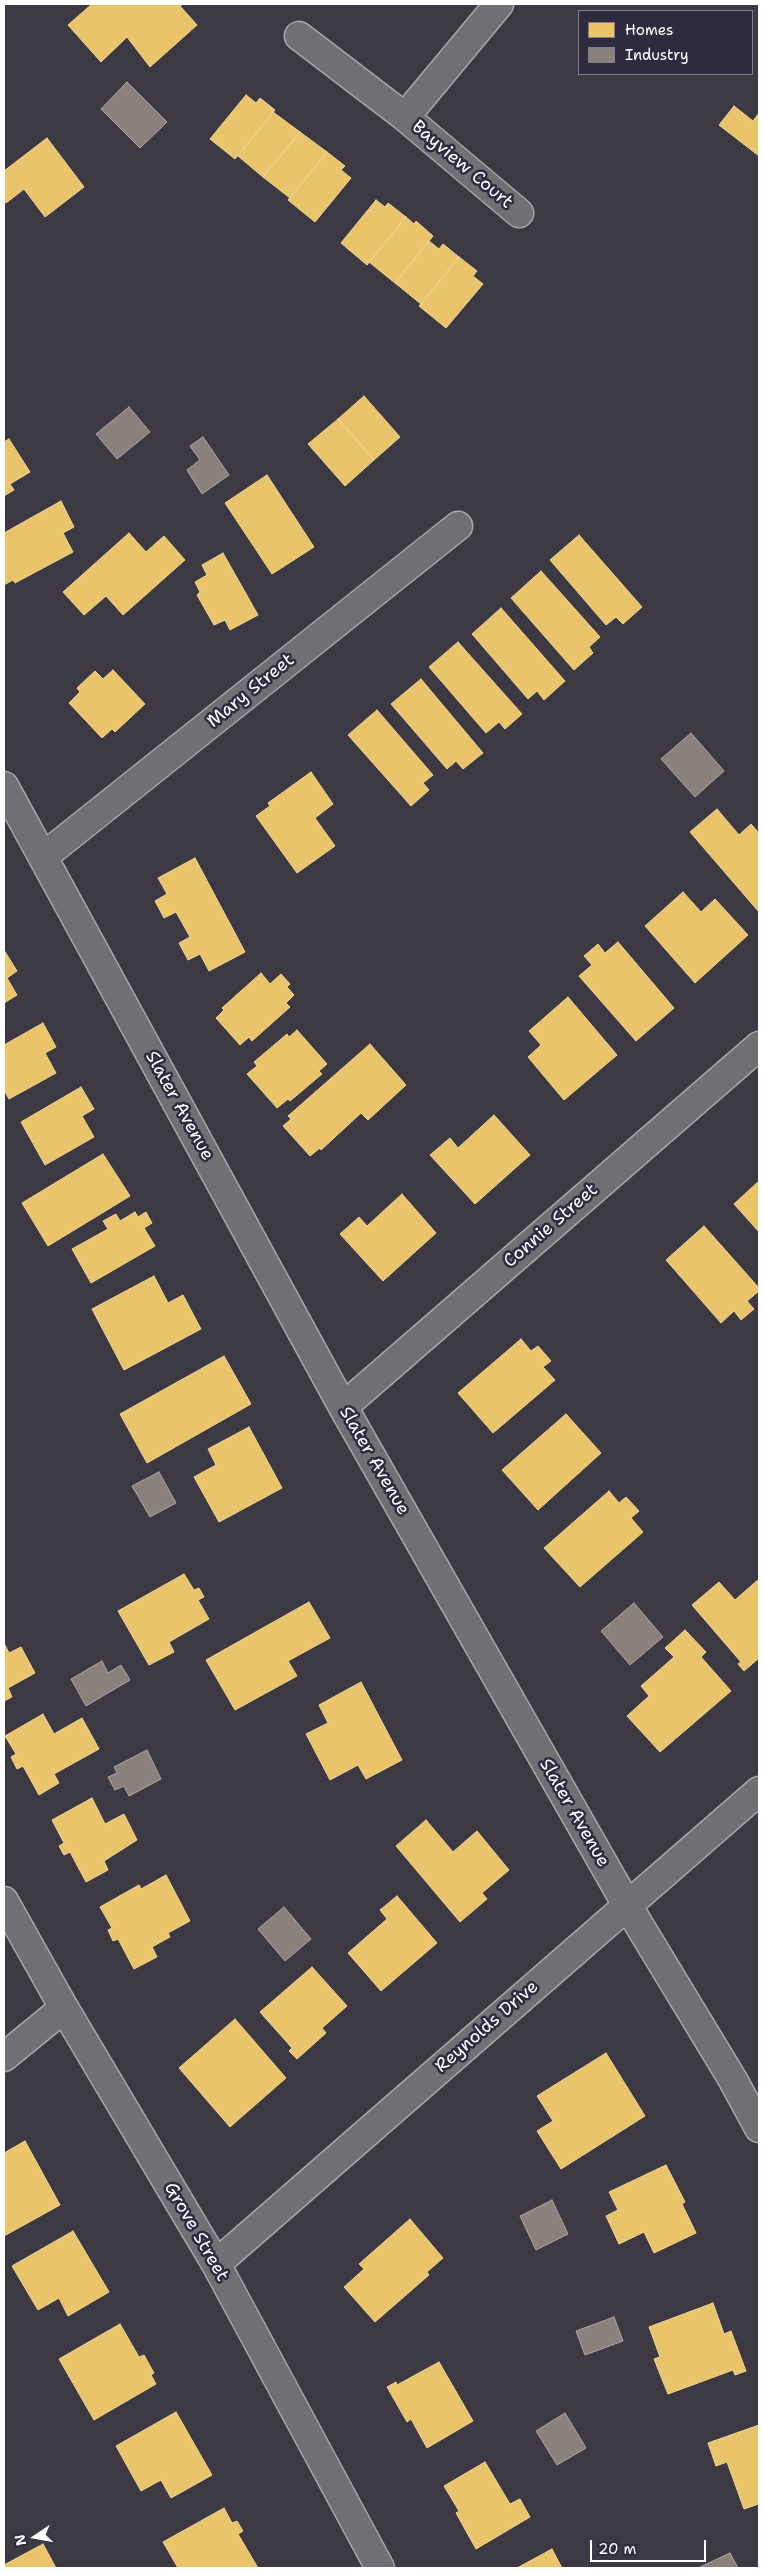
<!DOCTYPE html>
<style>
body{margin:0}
#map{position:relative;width:763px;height:2572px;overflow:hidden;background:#3d3942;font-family:"Shantell Sans",sans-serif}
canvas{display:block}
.frame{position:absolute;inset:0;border:5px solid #fff;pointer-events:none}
.legend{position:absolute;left:578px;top:10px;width:175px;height:65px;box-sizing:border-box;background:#2f2a3d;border:1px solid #827f8b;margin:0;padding:6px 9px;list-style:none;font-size:15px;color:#fff}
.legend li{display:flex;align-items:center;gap:10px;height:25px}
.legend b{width:25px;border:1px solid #827f8b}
.north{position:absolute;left:10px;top:2512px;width:50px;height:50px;-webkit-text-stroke:4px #2f2a3d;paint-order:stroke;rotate:258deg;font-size:14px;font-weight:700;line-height:20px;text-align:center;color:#fff}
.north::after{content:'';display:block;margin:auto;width:18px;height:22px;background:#fff;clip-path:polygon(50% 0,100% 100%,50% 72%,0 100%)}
.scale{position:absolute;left:590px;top:2540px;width:116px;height:22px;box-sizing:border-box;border:2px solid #fff;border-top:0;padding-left:6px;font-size:15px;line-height:18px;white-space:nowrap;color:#fff;-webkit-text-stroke:4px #2f2a3d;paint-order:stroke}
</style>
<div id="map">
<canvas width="763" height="2572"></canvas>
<div class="frame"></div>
<ul class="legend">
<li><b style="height:14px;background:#e9c46a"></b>Homes</li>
<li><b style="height:14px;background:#8a817c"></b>Industry</li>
</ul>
<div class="north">N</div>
<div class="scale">20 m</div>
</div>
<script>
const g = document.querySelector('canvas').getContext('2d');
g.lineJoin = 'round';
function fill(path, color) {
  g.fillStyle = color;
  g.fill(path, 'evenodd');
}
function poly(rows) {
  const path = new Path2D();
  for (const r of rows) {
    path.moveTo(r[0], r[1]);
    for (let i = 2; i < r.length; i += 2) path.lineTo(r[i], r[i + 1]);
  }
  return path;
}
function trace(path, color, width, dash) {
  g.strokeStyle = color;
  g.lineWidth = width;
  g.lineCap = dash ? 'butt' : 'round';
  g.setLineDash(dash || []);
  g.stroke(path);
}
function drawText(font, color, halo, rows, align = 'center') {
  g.font = font + ' "Shantell Sans",sans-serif';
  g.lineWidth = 5;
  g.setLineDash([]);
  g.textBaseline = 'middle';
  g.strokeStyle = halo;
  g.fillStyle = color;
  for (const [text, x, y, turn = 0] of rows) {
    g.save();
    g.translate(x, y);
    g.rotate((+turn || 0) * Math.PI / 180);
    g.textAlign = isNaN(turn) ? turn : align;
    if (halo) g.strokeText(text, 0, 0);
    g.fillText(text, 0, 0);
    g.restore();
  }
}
const homes = poly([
 [92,4,183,4,180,6,197,25,150,67,127,37,101,62,68,25,92,4],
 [246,95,256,103,260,98,275,110,235,159,210,139,246,95],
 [734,106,753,121,759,113,759,156,719,125,734,106],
 [273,112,300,132,263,177,238,156,273,112],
 [300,132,327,152,290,198,263,177,300,132],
 [47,138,84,187,45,217,24,189,6,203,4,200,4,171,47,138],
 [327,152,345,166,341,170,351,178,315,222,288,200,327,152],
 [376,200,385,207,388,203,406,217,367,265,341,243,376,200],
 [406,217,414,224,416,221,433,236,395,283,369,262,406,217],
 [429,241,439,249,443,244,459,257,421,304,395,283,429,241],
 [459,257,477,271,473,276,483,284,446,328,419,306,459,257],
 [364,396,400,437,374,460,338,419,364,396],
 [338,419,374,460,345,486,308,444,338,419],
 [9,439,30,472,10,484,14,490,4,496,4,442,9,439],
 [267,475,314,547,272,574,225,503,267,475],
 [61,501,74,527,63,533,73,552,15,583,13,580,4,585,4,533,61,501],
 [129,533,146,552,164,536,185,560,123,615,106,596,84,615,63,592,129,533],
 [579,535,642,607,623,624,616,617,606,625,550,560,579,535],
 [223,553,258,615,230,630,225,620,214,625,197,595,200,592,195,582,207,575,202,565,223,553],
 [541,571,600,637,589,647,593,653,574,670,511,598,541,571],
 [501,608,565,681,544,700,537,691,528,699,472,634,501,608],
 [458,642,522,714,505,729,499,722,486,733,429,667,458,642],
 [113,670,145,704,115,732,112,729,102,738,69,703,80,692,77,688,95,671,103,679,113,670],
 [421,679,483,753,463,769,456,761,447,769,391,704,421,679],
 [377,710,433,775,423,783,429,790,411,806,348,735,377,710],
 [311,772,333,804,315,818,335,846,297,873,256,816,270,806,268,803,311,772],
 [717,809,739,835,751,824,759,833,759,912,690,832,717,809],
 [195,858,245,952,209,971,200,954,188,960,179,943,190,937,176,912,164,918,155,901,167,894,158,878,195,858],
 [683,892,701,912,715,899,748,935,695,983,645,926,683,892],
 [618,942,674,1008,636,1041,579,976,592,965,584,956,598,944,605,953,618,942],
 [4,950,17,971,7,978,17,995,4,1003,4,950],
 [261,973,270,984,281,974,290,984,287,987,294,995,286,1003,290,1007,252,1041,249,1037,240,1045,216,1018,224,1010,222,1008,261,973],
 [568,997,617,1055,564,1100,528,1057,541,1045,529,1031,568,997],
 [43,1023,56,1047,45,1053,56,1073,9,1099,4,1090,4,1045,43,1023],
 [297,1030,327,1064,319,1071,322,1074,290,1101,288,1099,277,1108,247,1074,257,1066,254,1062,287,1034,289,1037,297,1030],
 [370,1044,406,1085,368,1120,361,1113,321,1150,320,1148,310,1156,283,1126,291,1119,288,1116,370,1044],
 [81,1087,94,1109,82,1116,94,1137,45,1165,21,1122,81,1087],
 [494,1115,530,1155,475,1204,430,1155,450,1138,458,1148,494,1115],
 [103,1154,130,1196,48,1246,22,1203,103,1154],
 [759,1181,759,1232,734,1204,759,1181],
 [402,1194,436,1233,383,1281,340,1234,359,1217,367,1226,402,1194],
 [135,1212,138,1217,146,1212,152,1223,144,1228,155,1246,91,1283,72,1249,108,1229,103,1221,116,1214,120,1221,135,1212],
 [704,1226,759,1288,759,1291,747,1301,754,1309,741,1320,734,1311,721,1323,666,1260,704,1226],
 [154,1276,168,1303,183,1295,201,1329,124,1370,92,1309,154,1276],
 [521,1339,531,1351,538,1346,551,1361,543,1367,555,1380,493,1433,458,1393,521,1339],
 [224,1356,251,1404,147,1463,120,1414,224,1356],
 [566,1414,601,1453,538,1510,502,1470,566,1414],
 [249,1427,282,1488,219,1522,194,1477,216,1465,208,1449,249,1427],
 [609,1491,619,1503,626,1497,639,1511,631,1518,643,1532,580,1587,544,1548,609,1491],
 [184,1574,194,1590,199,1588,204,1597,198,1600,209,1619,169,1642,174,1652,149,1665,118,1611,184,1574],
 [759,1579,759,1658,744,1671,738,1664,741,1662,692,1605,719,1582,735,1600,759,1579],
 [309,1602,330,1638,288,1661,297,1676,235,1710,206,1660,309,1602],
 [685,1630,706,1652,701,1657,731,1691,660,1752,627,1716,649,1696,641,1686,674,1657,665,1648,685,1630],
 [4,1643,9,1653,21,1647,35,1673,8,1688,12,1697,4,1701,4,1643],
 [361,1682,402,1760,366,1779,358,1765,330,1780,306,1734,328,1723,319,1705,361,1682],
 [43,1714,54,1734,82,1718,99,1749,54,1774,59,1783,39,1795,23,1766,17,1769,11,1757,16,1754,5,1736,43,1714],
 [92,1798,105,1824,124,1814,137,1840,104,1861,108,1870,86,1882,70,1852,64,1855,59,1846,64,1843,52,1820,92,1798],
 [426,1820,453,1852,477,1831,509,1870,482,1893,487,1899,460,1922,396,1846,426,1820],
 [166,1875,190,1921,168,1933,170,1937,152,1947,157,1957,134,1969,118,1939,113,1941,108,1930,112,1928,100,1907,139,1885,141,1889,166,1875],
 [397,1896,437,1943,381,1991,348,1953,387,1919,380,1910,397,1896],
 [312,1967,347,2006,322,2028,326,2033,297,2059,289,2051,292,2048,260,2012,312,1967],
 [235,2019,286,2078,230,2127,179,2068,235,2019],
 [606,2053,645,2116,561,2169,537,2131,553,2121,537,2096,606,2053],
 [25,2141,60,2205,4,2236,4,2153,25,2141],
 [666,2165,685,2202,682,2204,696,2233,654,2253,644,2232,619,2244,606,2216,618,2210,609,2192,666,2165],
 [410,2219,443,2258,427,2272,429,2275,375,2322,344,2287,364,2269,359,2264,410,2219],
 [73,2231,109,2292,68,2316,59,2298,38,2310,12,2266,73,2231],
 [713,2303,724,2334,731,2331,746,2371,735,2375,733,2370,668,2394,654,2359,660,2357,649,2327,713,2303],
 [120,2324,139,2357,144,2355,154,2373,151,2375,156,2384,94,2420,59,2359,120,2324],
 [439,2362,473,2421,427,2448,411,2419,407,2422,387,2387,396,2382,397,2385,439,2362],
 [176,2412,212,2475,171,2498,161,2480,141,2491,116,2446,176,2412],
 [759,2425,759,2504,744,2509,727,2462,716,2466,708,2443,759,2425],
 [485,2462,510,2504,520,2499,530,2517,476,2549,456,2513,459,2511,444,2486,485,2462],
 [224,2508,232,2523,237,2521,243,2531,238,2534,258,2568,178,2568,163,2542,224,2508],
 [43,2544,56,2568,4,2568,4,2565,43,2544],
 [552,2549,562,2568,517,2568,552,2549]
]);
fill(homes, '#e9c46a');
trace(homes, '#f0d697', 1);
const industry = poly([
 [127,82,167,122,140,148,101,109,127,82],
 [129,407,150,432,117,459,96,434,129,407],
 [203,437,229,475,202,494,187,470,200,460,190,446,203,437],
 [691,733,724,771,695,797,661,759,691,733],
 [159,1472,176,1503,150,1517,132,1486,159,1472],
 [634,1603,663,1637,630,1665,601,1631,634,1603],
 [102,1661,108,1673,121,1665,130,1680,86,1706,71,1679,102,1661],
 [147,1750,161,1779,129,1796,124,1786,115,1790,108,1777,117,1773,114,1767,147,1750],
 [284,1907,311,1939,285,1961,258,1929,284,1907],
 [552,2200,568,2234,536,2250,520,2216,552,2200],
 [614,2317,623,2341,585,2355,576,2331,614,2317],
 [565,2413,586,2448,557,2465,536,2431,565,2413],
 [730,2553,738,2568,698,2568,730,2553]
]);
fill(industry, '#8a817c');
trace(industry, '#ada7a3', 1);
const street = poly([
 [299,36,405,117,519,213],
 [405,117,499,4],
 [4,786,343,1407,627,1905,733,2080,759,2128],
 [43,857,458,526],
 [343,1407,759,1046],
 [4,1901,64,2008,216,2264,380,2568],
 [4,2057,64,2008],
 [216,2264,759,1791]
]);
trace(street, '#a8a6aa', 31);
trace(street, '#716f74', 28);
drawText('18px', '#fff', '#2f2a3d', [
 ["Bayview Court",462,165,40],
 ["Mary Street",251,691,-39],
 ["Slater Avenue",179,1106,61],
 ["Connie Street",551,1226,-41],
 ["Slater Avenue",374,1461,60],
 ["Slater Avenue",574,1813,60],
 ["Reynolds Drive",487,2027,-41],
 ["Grove Street",196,2232,60]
]);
</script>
